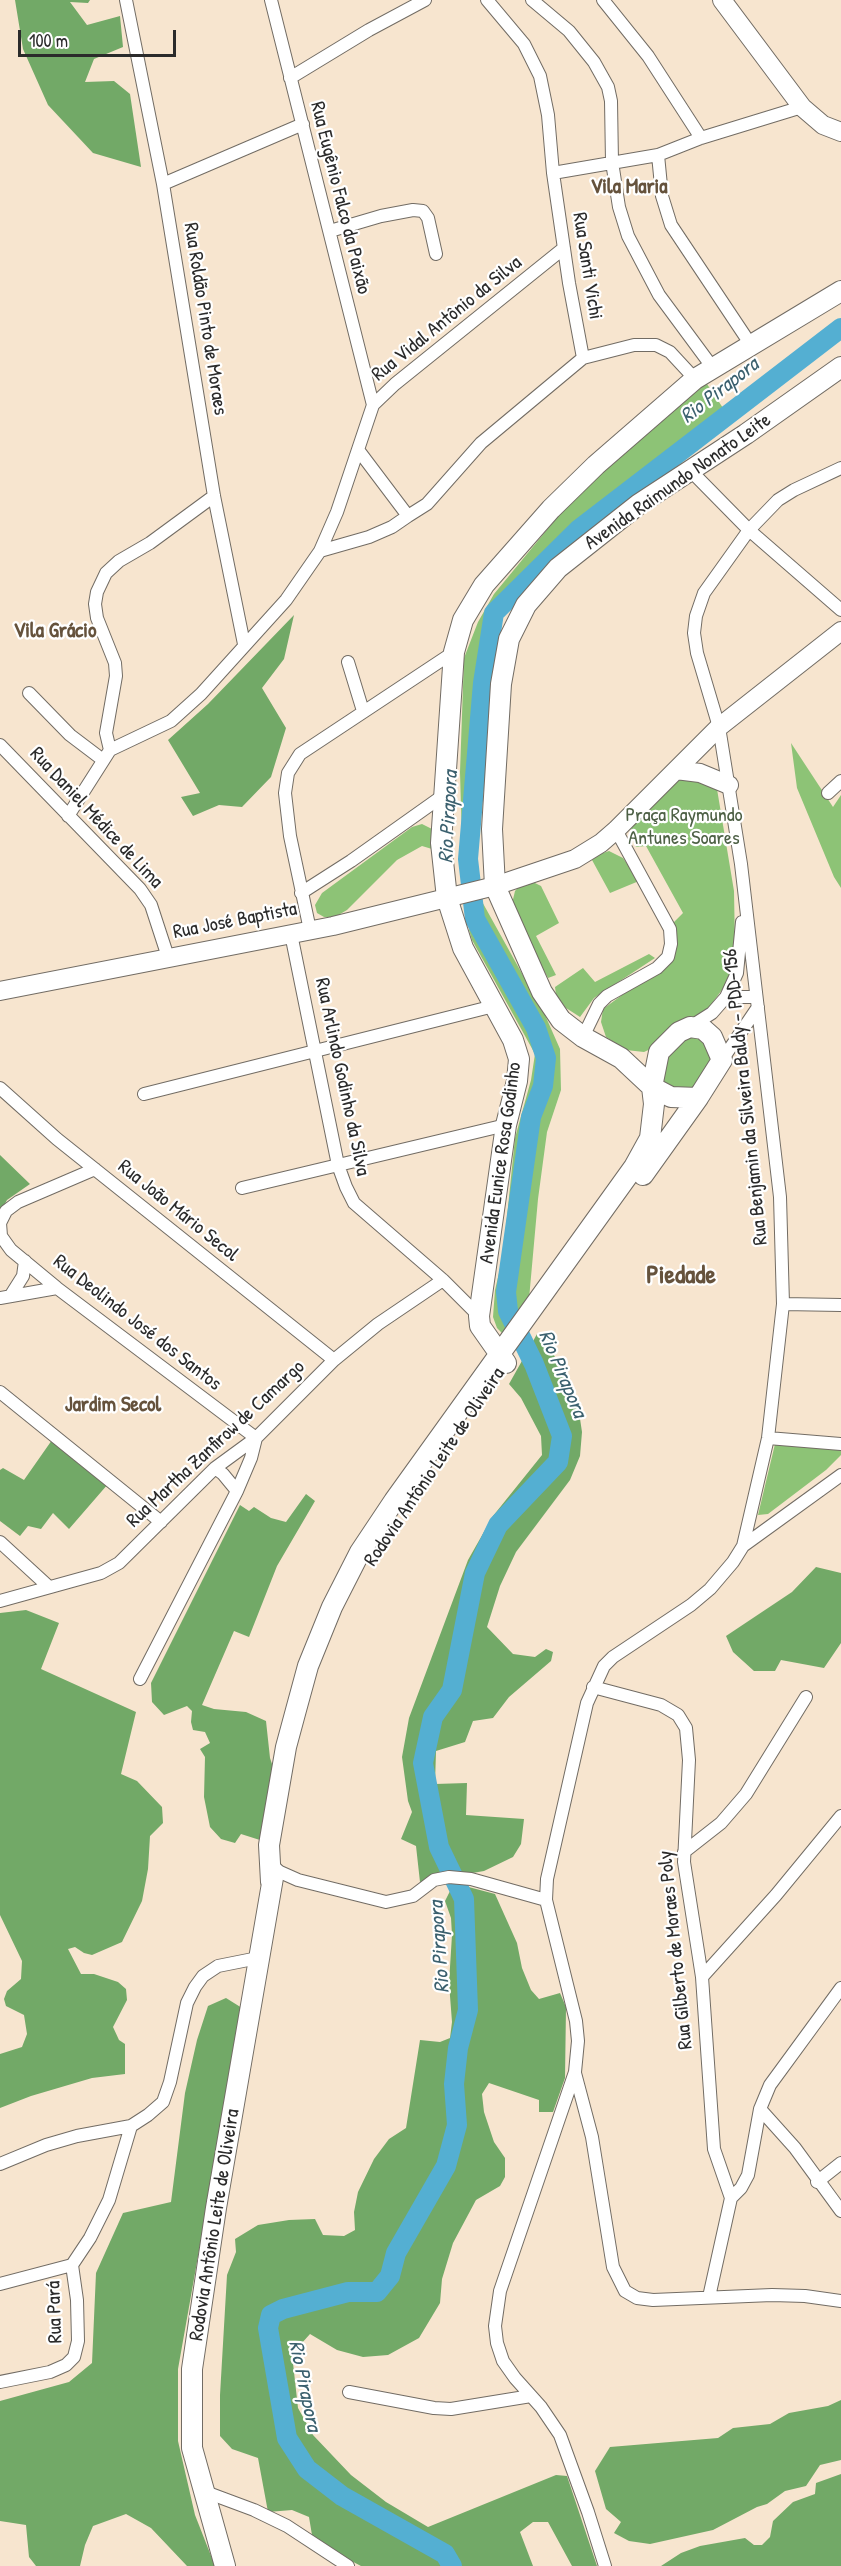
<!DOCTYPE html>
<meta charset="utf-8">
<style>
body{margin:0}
#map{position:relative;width:841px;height:2566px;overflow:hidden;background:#f7e5cf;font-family:"Patrick Hand",sans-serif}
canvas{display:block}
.scale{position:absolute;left:18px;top:30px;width:158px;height:27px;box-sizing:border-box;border:3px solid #2b2b2b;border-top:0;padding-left:8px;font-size:18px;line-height:21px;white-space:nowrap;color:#2b2b2b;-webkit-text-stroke:4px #fff;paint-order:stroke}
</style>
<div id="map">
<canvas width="841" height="2566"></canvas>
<div class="scale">100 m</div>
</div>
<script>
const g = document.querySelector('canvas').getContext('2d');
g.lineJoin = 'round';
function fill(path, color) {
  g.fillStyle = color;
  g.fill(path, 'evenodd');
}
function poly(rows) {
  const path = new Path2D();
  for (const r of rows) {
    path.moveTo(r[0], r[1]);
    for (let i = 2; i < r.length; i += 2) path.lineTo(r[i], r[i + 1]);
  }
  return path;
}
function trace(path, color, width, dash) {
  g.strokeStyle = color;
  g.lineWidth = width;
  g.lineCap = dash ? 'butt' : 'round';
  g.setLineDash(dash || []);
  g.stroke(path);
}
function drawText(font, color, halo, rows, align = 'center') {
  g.font = font + ' "Patrick Hand",sans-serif';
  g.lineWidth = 4.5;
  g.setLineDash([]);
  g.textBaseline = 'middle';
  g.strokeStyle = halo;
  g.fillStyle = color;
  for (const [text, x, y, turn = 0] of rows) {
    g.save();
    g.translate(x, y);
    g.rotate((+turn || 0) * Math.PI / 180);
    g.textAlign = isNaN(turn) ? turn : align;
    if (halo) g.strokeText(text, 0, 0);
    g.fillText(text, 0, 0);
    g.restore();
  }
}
fill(poly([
 [703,378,723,408,608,502,505,609,493,637,486,705,476,871,463,877,460,772,464,658,478,622,494,594,602,463],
 [791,743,833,807,841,795,841,888,834,877,797,788],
 [684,773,716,783,734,891,735,946,730,979,707,1010,666,1031,655,1047,644,1052,626,1050,606,1037,601,1022,603,1009,674,957,677,941,672,924,683,913,646,846,636,847,631,833,632,819],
 [422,824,432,829,438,855,432,849,422,846,397,860,347,910,335,917,324,917,317,913,315,905,322,893,412,827],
 [609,851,623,858,639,881,610,893,592,860,600,854],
 [531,881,541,886,559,923,536,936,556,975,548,978,511,908,515,891,523,882],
 [480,898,545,1015,560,1049,561,1090,547,1132,538,1199,529,1299,503,1334,497,1328,493,1317,495,1290,503,1256,515,1138,531,1080,535,1054,472,940,469,930],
 [649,954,655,958,594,998,580,1017,566,1008,556,995,555,987,583,968,595,982],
 [693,1032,710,1044,711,1064,690,1092,674,1092,662,1083,663,1054],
 [775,1444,841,1447,841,1455,826,1470,768,1514,758,1515]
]), '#8dc376');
fill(poly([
 [15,0,90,0,88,3,70,2,87,25,120,16,123,47,94,59,85,82,114,81,130,94,141,167,93,153,48,105,23,49],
 [294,615,284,659,262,688,286,728,271,777,242,807,219,805,193,816,181,797,200,793,168,740,208,704],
 [0,1155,30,1184,7,1200,0,1213],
 [537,1334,546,1340,567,1380,579,1412,582,1432,580,1456,570,1480,516,1552,500,1586,487,1627,513,1654,535,1657,546,1649,553,1652,551,1661,509,1697,493,1718,473,1721,465,1742,436,1751,435,1784,467,1783,466,1815,524,1819,521,1844,513,1857,484,1871,420,1882,416,1846,401,1839,412,1812,408,1801,402,1757,409,1718,468,1560,493,1516,542,1455,541,1436,521,1398,509,1384],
 [52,1440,108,1484,69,1529,53,1513,41,1529,28,1526,20,1536,0,1521,0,1470,3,1468,24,1480],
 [306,1494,315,1501,277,1566,249,1637,234,1631,202,1705,214,1709,246,1712,266,1721,270,1758,274,1770,263,1841,241,1834,235,1843,221,1839,210,1827,204,1797,205,1757,200,1749,210,1743,205,1732,193,1730,191,1722,192,1711,187,1706,164,1715,152,1702,151,1683,240,1505,249,1511,254,1507,271,1518,286,1522],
 [816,1567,841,1573,841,1643,824,1668,781,1660,775,1671,754,1671,733,1652,726,1636,792,1592],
 [26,1610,59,1623,41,1669,136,1712,121,1774,137,1781,162,1807,163,1823,150,1836,148,1869,142,1901,122,1942,92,1955,84,1953,75,1947,68,1949,81,1974,94,1974,118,1982,126,1989,127,2000,113,2027,119,2040,125,2044,125,2074,92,2078,31,2096,0,2108,0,2054,22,2047,27,2034,24,2015,6,2006,4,1999,7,1991,21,1979,22,1961,0,1915,0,1613],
 [461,1885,495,1894,517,1943,522,1968,531,1990,539,1999,560,1993,566,2007,565,2078,553,2112,539,2112,539,2100,489,2083,482,2094,484,2112,494,2142,505,2158,505,2177,500,2186,476,2200,453,2243,442,2279,440,2303,419,2338,388,2355,363,2357,337,2350,310,2334,292,2354,298,2408,313,2435,351,2475,386,2502,428,2527,556,2475,567,2476,597,2566,572,2566,548,2522,533,2522,520,2532,533,2566,361,2566,313,2541,309,2517,292,2510,268,2512,258,2458,232,2449,220,2436,220,2395,227,2275,236,2252,235,2239,258,2225,289,2220,315,2219,323,2235,344,2236,355,2230,354,2212,358,2192,374,2159,389,2139,406,2128,420,2040,440,2042,450,2038,452,2022,449,1983,452,1935,451,1918,445,1901,451,1889],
 [226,1998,242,2008,178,2369,178,2441,195,2515,215,2566,187,2566,151,2528,126,2514,93,2526,85,2545,80,2566,36,2566,29,2557,26,2525,0,2521,0,2401,69,2382,92,2363,96,2273,123,2213,171,2202,185,2093,197,2040,208,2006],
 [841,2400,841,2460,820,2465,806,2486,785,2491,767,2504,757,2507,713,2530,650,2544,629,2541,614,2533,621,2522,606,2509,595,2471,610,2447,718,2438,733,2428,770,2424,789,2413,828,2406],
 [841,2474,841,2566,661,2566,681,2553,700,2546,745,2538,754,2545,762,2545,770,2537,773,2521,793,2502,815,2494,816,2483]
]), '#72a967');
trace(poly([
 [452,2566,445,2554,342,2496,307,2469,287,2438,268,2328,271,2315,283,2309,348,2292,377,2292,390,2276,396,2253,446,2166,457,2125,454,2084,458,2048,468,2010,464,1899,439,1847,423,1763,433,1717,452,1690,475,1573,498,1525,558,1462,562,1436,534,1364,508,1311,506,1292,531,1117,543,1086,546,1058,536,1028,475,919,468,859,483,683,494,613,578,530,841,328]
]), '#54afd2', 20);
const street = poly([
 [126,0,163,184,214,496,244,644],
 [271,0,373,405],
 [487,0,524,44,540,76,548,115,553,173,569,283,583,358,634,345,656,345,670,352,695,379],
 [532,0,569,31,594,62,608,87,611,101,612,162,619,207,628,236,659,295,713,368],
 [603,0,648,56,701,138],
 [290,78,369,30,425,0],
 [553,173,658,155],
 [163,184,303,124],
 [330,231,381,216,413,210,423,211,428,218,436,254],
 [751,345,671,225,662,196,658,155,701,138,802,107],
 [359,451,408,516,427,504,481,443,583,358],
 [689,469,749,530,841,610],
 [320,551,369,537,392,527,408,516],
 [348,662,363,711],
 [29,693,70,735,103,760],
 [0,745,140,889,151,905,168,957],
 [110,750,106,733,116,676,115,663,97,618,95,604,97,592,106,573,119,561,150,543,214,496],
 [828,793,841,781],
 [68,816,110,750,171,721,201,694,286,600,320,551,337,512,373,405,395,384,564,248],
 [301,893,351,861,444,795],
 [310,930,290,836,285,793,288,773,300,754,454,652],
 [291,934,338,1165,346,1187,354,1203,443,1280,479,1316],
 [726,997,756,997],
 [690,1027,712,1013,726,997,737,973,742,922],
 [583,1037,599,1004,607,996,657,968,668,957,671,944,670,929,616,830],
 [722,1060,758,1007],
 [0,1088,57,1139,334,1360],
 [144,1094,494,1006],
 [95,1169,18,1202,6,1211,0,1223,1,1236,11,1250,57,1288,256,1438,251,1458,237,1491,140,1679],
 [242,1188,506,1125],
 [11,1295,23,1276,25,1261],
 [0,1298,57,1288],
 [783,1304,841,1305],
 [0,1392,161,1522],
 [768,1438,841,1444],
 [215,1468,223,1474,237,1491],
 [0,1542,49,1587],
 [743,1546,841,1475],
 [0,1601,101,1573,119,1563,215,1468,256,1438,334,1360,378,1324,443,1280],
 [593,1687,661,1705,678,1715,686,1728,689,1760,684,1862,702,1977,714,2149,731,2198],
 [684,1852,721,1823,746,1794,806,1697],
 [271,1868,298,1880,386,1902,413,1896,434,1880,449,1877,471,1879,546,1900],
 [702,1977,776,1895,841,1816],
 [575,2073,592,2137,613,2267,625,2291,637,2298,653,2300,772,2295,805,2296,841,2301],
 [760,2109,795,2148,841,2211],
 [0,2164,46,2145,77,2136,131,2126,148,2115,163,2102,170,2082,187,2003,195,1987,203,1976,218,1966,258,1958],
 [817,2182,841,2163],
 [731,2198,741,2188,748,2175,760,2109,770,2085,841,1988],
 [0,2284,72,2265],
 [709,2297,731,2198],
 [0,2382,50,2372,66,2365,74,2357,78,2341,77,2300,72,2265,90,2238,109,2200,131,2126],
 [349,2392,434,2408,451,2409,531,2396],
 [203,2491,254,2510,287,2526,348,2566],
 [605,2566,588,2512,560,2435,541,2407,515,2378,503,2361,497,2343,495,2326,500,2291,575,2072,578,2041,576,2021,546,1900,547,1879,587,1703,604,1666,613,1657,691,1605,710,1589,733,1562,743,1546,768,1438,783,1304,780,1197,741,864,719,727,697,653,694,633,696,616,704,593,749,530,778,500,794,490,841,468]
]);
const secondary = poly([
 [722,0,802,107,823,125,841,132],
 [676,770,700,773,729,785],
 [0,991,333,926,495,886,575,859,601,843,616,830,719,727,841,631]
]);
const primary = poly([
 [643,1175,698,1098,722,1060,712,1037,703,1029,690,1027,679,1032,659,1052,652,1087,671,1097,698,1098],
 [506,1363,480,1326,479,1316,506,1125,517,1081,519,1059,513,1040,463,948,447,898,441,843,454,652,463,620,484,585,551,509,596,465,695,379,841,291],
 [271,1882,269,1845,286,1747,296,1710,308,1666,332,1607,360,1552,394,1501,634,1167,650,1138,654,1104,652,1087,621,1058,583,1037,561,1020,542,992,495,886,492,829,501,684,509,639,526,605,558,568,639,504,746,434,841,367],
 [225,2566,192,2448,192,2369,216,2208,274,1872]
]);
trace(street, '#726c64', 14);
trace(secondary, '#726c64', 20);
trace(primary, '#726c64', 22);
trace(street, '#fff', 12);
trace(secondary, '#fff', 18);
trace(primary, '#fff', 20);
drawText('20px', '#2b2b2b', '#fff', [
 ["Rua Eugênio Falco da Paixão",340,198,76],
 ["Rua Santi Vichi",587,266,81],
 ["Rua Roldão Pinto de Moraes",205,319,81],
 ["Rua Vidal Antônio da Silva",447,319,-39],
 ["Avenida Raimundo Nonato Leite",678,482,-35],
 ["Rua Daniel Médice de Lima",96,818,47],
 ["Rua José Baptista",235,921,-11],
 ["Rua Arlindo Godinho da Silva",342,1077,78],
 ["Rua Benjamin da Silveira Baldy - PDD-156",746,1097,-96],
 ["Avenida Eunice Rosa Godinho",501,1163,-82],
 ["Rua João Mário Secol",178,1211,39],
 ["Rua Deolindo José dos Santos",137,1323,38],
 ["Rua Martha Zanfirow de Camargo",216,1444,-43],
 ["Rodovia Antônio Leite de Oliveira",435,1467,-56],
 ["Rua Gilberto de Moraes Poly",676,1950,-96],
 ["Rodovia Antônio Leite de Oliveira",215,2225,-81],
 ["Rua Pará",55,2312,-92]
]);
drawText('20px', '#4d6045', '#fff', [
 ["Praça Raymundo",684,816],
 ["Antunes Soares",684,839]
]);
drawText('bold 21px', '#65523c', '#fff', [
 ["Vila Maria",629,187],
 ["Vila Grácio",55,631],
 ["Jardim Secol",113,1405]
]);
drawText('italic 21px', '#3b606e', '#fff', [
 ["Rio Pirapora",720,391,-38],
 ["Rio Pirapora",449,817,-87],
 ["Rio Pirapora",562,1374,67],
 ["Rio Pirapora",440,1947,-94],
 ["Rio Pirapora",304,2386,78]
]);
drawText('bold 26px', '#65523c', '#fff', [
 ["Piedade",681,1276]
]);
</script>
